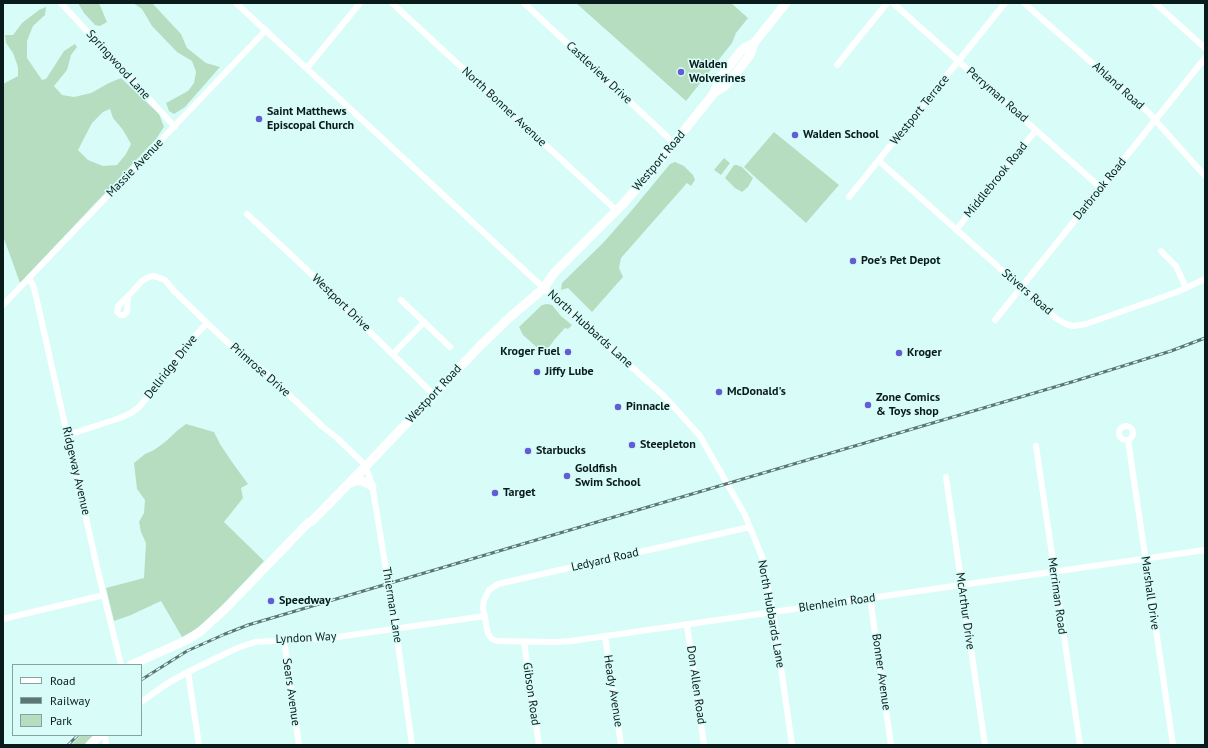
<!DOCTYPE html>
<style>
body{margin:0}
#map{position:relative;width:1208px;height:748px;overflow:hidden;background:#d8fdf9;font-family:"PT Sans",sans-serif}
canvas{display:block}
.frame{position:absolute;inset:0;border:4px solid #091b1a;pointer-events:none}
.legend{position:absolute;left:12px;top:664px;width:130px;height:72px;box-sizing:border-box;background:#d8fdf9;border:1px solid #85a3a0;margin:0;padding:5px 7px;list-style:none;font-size:12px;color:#091b1a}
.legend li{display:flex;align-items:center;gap:8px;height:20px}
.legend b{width:20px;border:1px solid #85a3a0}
</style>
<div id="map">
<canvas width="1208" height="748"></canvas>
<div class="frame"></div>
<ul class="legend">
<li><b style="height:5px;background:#fff"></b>Road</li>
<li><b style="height:5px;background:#5c7674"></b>Railway</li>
<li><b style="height:11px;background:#b7ddc0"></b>Park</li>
</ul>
</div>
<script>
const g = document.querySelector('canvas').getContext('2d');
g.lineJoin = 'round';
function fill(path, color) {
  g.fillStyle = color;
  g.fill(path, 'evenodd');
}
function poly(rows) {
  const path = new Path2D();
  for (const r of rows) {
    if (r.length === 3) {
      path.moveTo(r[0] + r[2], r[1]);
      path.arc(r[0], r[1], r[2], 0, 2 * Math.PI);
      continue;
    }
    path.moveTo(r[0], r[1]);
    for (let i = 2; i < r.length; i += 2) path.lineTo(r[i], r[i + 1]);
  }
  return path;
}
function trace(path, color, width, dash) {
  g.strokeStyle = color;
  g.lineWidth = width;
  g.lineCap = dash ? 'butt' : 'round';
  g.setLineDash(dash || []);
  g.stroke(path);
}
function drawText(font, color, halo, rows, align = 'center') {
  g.font = font + ' "PT Sans",sans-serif';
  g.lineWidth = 3;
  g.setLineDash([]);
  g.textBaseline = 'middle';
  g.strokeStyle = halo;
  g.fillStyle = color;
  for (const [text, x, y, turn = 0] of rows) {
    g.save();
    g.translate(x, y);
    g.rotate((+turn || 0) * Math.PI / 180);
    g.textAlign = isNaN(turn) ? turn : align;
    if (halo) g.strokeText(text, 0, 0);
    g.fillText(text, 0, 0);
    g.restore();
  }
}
fill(poly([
 [78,3,99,3,107,22,100,26,95,25,84,13],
 [133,3,152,3,181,34,187,48,206,63,220,67,185,107,174,114,169,111,166,103,188,91,194,83,196,72,192,61,177,52,152,26,142,9],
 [576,3,731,3,748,18,736,33,732,43,686,101],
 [46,7,45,15,33,26,27,41,27,58,42,80,46,79,64,51,75,44,77,47,71,55,67,70,54,86,62,95,74,97,91,93,109,83,121,78,159,114,164,127,156,139,20,283,3,236,3,84,18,76,18,67,13,53,6,43,5,35,13,35,22,23,39,10],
 [110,109,113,118,123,130,131,144,126,154,117,165,103,166,88,160,78,150,92,123,103,112],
 [774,132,839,185,806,223,744,167],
 [724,158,730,163,721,175,714,170],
 [675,162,684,166,693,175,695,180,691,186,687,183,621,258,619,268,623,277,592,312,568,288,561,290,562,283,604,242,632,210,670,164],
 [734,165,737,165,742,167,753,178,748,187,742,192,735,188,725,178],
 [547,304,552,305,561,316,572,325,568,329,565,328,555,339,549,347,542,352,523,335,519,327,542,305],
 [186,424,214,432,220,444,232,462,248,484,241,488,243,498,224,522,264,561,214,614,195,630,182,637,161,601,131,615,114,621,106,588,144,578,146,543,141,532,139,522,144,513,145,500,137,489,134,463,145,454,154,450,165,442,178,430],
 [81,735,94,735,84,745,71,745]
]), '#b7ddc0');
trace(poly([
 [61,3,175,127],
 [236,3,535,280,665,397,700,436,745,515,762,557,773,612,792,745],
 [392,3,616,210],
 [524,3,674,143],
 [893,3,1101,188],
 [1024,3,1149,113,1205,176],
 [1155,3,1205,48],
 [837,65,887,3],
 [307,68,360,3],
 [879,161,1057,319,1066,324,1073,326,1086,324,1177,292,1205,279],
 [849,197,1005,3],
 [247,214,304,267,433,394],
 [956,230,1036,130],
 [1161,251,1176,266,1186,288],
 [29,279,33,285,35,292,97,567,121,665],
 [128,296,127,312,124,315,120,315,117,312,118,306,132,292,142,281,147,278,152,276,157,277,165,280,174,291,207,323,243,357,263,370,323,427,337,438,362,462,369,475,373,490,397,637,412,745],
 [401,300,450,347],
 [3,305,165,136,266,30],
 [995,320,1205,58],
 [393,354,424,322],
 [1126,433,7],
 [68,435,120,418,131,413,139,407,156,387,181,351,207,323],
 [1128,440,1173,745],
 [1036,446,1080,745],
 [946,477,985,745],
 [750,527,498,584,489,590,484,600,483,608,488,634,492,639,497,641,555,642,571,641,1205,550],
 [870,598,891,745],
 [3,619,104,595],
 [687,625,704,745],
 [605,636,621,745],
 [284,640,299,745],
 [524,642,539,745],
 [188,672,199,745],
 [141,702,168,683,188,672,237,648,255,642,330,638,485,616],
 [105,735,106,745]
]), '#fff', 6);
trace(poly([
 [714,93,725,86,733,77,750,55,754,43,786,3],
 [348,484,356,481,363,481,372,486],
 [131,665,187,640,201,631,228,606,308,523,312,521,365,467,479,347,509,318,544,288,554,273,623,204,651,172,714,93,721,76,741,51,744,48,754,43],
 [90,745,100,735]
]), '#fff', 9);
const rail = poly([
 [141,680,187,651,225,634,248,625,1075,381,1171,351,1205,338],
 [68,745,78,735]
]);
trace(rail, '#5c7674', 3);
trace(rail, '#d8fdf9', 1.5, [4.5]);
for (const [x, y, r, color] of [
 [681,72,4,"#625dd6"],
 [259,119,4,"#625dd6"],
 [795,135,4,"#625dd6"],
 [853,261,4,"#625dd6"],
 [568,352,4,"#625dd6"],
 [899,353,4,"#625dd6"],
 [537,372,4,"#625dd6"],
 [719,392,4,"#625dd6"],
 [868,405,4,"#625dd6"],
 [618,407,4,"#625dd6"],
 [632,445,4,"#625dd6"],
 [528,451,4,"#625dd6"],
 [567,476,4,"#625dd6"],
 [495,493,4,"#625dd6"],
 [271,601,4,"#625dd6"]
]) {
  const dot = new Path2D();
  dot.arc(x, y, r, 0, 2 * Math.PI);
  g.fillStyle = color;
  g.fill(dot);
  trace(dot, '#d8fdf9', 1.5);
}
drawText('12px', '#091b1a', '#d8fdf9', [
 ["Springwood Lane",118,65,48],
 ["Castleview Drive",599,73,43],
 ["Ahland Road",1118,86,42],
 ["Perryman Road",997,95,41],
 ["North Bonner Avenue",504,107,43],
 ["Westport Terrace",920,110,-51],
 ["Westport Road",659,161,-50],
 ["Massie Avenue",135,168,-46],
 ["Middlebrook Road",996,180,-51],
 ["Darbrook Road",1100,189,-51],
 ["Stivers Road",1027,292,41],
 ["Westport Drive",341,303,44],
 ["North Hubbards Lane",590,329,42],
 ["Dellridge Drive",171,367,-52],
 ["Primrose Drive",260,370,41],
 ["Westport Road",434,394,-47],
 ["Ridgeway Avenue",76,471,77],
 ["Ledyard Road",605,560,-13],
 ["Marshall Drive",1150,593,82],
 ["Merriman Road",1057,596,82],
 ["Blenheim Road",837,603,-8],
 ["Thierman Lane",392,605,81],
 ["McArthur Drive",965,611,82],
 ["North Hubbards Lane",771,614,80],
 ["Lyndon Way",306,638,-3],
 ["Bonner Avenue",881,672,82],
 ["Don Allen Road",696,685,82],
 ["Heady Avenue",613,691,81],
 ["Sears Avenue",291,692,82],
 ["Gibson Road",531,694,82]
]);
drawText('bold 12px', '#091b1a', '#d8fdf9', [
 ["Walden",689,65],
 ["Wolverines",689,79],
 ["Saint Matthews",267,112],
 ["Episcopal Church",267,126],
 ["Walden School",803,135],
 ["Poe's Pet Depot",861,261],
 ["Kroger Fuel",560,352,"right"],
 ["Kroger",907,353],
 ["Jiffy Lube",545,372],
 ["McDonald's",727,392],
 ["Zone Comics",876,398],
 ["& Toys shop",876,412],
 ["Pinnacle",626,407],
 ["Steepleton",640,445],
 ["Starbucks",536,451],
 ["Goldfish",575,469],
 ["Swim School",575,483],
 ["Target",503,493],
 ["Speedway",279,601]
], 'left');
</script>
